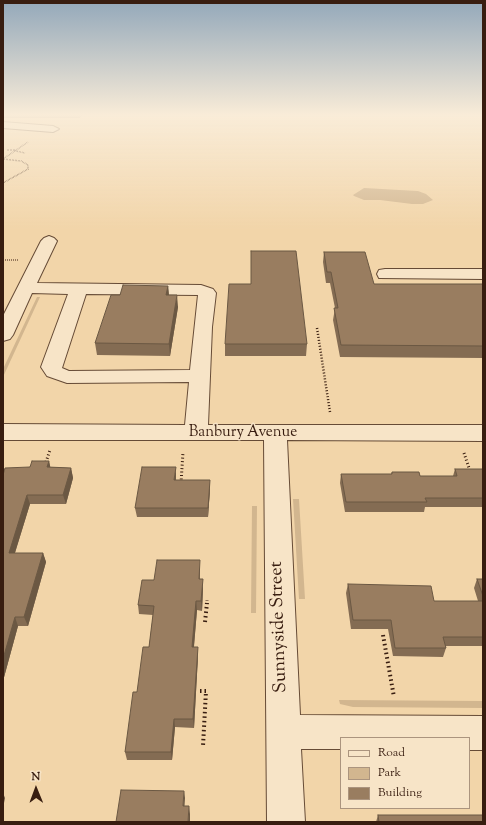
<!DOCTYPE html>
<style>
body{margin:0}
#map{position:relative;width:486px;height:825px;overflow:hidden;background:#f2d5a9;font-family:"Sorts Mill Goudy",serif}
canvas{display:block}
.frame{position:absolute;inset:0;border:4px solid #381d10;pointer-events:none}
.legend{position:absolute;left:340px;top:737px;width:130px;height:72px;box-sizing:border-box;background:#f7e4c7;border:1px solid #ab947e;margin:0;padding:5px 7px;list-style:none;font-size:12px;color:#381d10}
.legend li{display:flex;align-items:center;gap:8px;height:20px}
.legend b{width:20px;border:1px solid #ab947e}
.north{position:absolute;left:16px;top:769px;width:40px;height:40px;-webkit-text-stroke:3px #f7e4c7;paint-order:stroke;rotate:359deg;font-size:11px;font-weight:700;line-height:16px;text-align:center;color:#381d10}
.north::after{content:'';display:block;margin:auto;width:14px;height:18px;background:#381d10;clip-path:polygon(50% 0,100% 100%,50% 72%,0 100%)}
</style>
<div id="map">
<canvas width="486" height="825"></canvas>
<div class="frame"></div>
<ul class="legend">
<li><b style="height:5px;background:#f7e4c7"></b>Road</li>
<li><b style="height:11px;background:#d2b68f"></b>Park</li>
<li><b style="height:11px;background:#997d60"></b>Building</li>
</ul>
<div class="north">N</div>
</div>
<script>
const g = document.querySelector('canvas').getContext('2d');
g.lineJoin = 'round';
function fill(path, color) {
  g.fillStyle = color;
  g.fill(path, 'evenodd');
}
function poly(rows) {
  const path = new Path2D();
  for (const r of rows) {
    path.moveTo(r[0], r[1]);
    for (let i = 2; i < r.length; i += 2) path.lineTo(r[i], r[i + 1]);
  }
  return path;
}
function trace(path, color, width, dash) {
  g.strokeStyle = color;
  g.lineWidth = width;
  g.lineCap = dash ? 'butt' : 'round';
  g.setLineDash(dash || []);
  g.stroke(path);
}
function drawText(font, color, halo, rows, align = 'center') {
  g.font = font + ' "Sorts Mill Goudy",serif';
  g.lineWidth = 3;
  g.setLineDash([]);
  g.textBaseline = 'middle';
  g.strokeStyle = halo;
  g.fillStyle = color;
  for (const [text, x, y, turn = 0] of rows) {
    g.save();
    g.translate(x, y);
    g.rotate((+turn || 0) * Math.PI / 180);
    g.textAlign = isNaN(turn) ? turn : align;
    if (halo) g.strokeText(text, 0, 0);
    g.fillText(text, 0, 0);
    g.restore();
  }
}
fill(poly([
 [364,188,418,191,426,194,433,200,423,204,412,204,380,200,364,200,354,196,353,195],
 [37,297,40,297,3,377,3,369],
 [293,499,299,499,305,599,299,599],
 [252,506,257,506,256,613,251,613],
 [339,700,483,701,483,708,353,707,340,704]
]), '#d2b68f');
const minor = poly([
 [3,122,53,126,59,129,53,132,3,128,3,122],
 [49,236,54,238,57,241,37,283,201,285,213,289,216,293,212,327,208,425,483,425,483,441,287,440,300,715,483,716,483,750,469,750,469,738,341,738,341,749,301,749,305,822,267,822,264,440,3,440,3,424,185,425,189,382,67,383,47,376,41,367,68,294,32,293,13,335,10,339,3,341,3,316,41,241,44,238,49,236],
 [86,294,198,295,190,370,69,371,62,368,86,294],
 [385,269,483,269,483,279,379,278,377,274,379,270,385,269]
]);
trace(minor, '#664b36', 2);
trace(poly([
 [7,150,16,150],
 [16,151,25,153],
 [3,159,21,161,28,165,28,169,3,183],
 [3,159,28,142]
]), '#381d10', 1.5, [0.5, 1]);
trace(poly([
 [3,260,18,260]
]), '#381d10', 2, [0.5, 1.5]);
trace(poly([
 [317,328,330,412]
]), '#381d10', 2.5, [1, 2]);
trace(poly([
 [464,453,470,471],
 [46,462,50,450],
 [181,483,183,452],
 [207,604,207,600]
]), '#381d10', 3, [1, 2.5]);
trace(poly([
 [205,622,207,603],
 [383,635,394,697],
 [200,691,206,691,203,746]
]), '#381d10', 4, [1.5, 3]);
fill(minor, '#f7e4c7');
fill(poly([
 [3,115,82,115,80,118,3,118],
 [324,252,374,284,483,284,483,358,340,357,333,320,335,308,330,283,326,283,323,262],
 [168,286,169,295,178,307,170,356,97,355,95,343,120,295],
 [225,344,307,344,306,356,225,356],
 [49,461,50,467,71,468,73,478,66,504,30,504,15,553,43,553,46,562,28,626,18,626,3,681,3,475],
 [455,469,483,469,483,507,425,507,424,512,345,512,340,483,341,474,391,474,392,472,420,476,453,476],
 [176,476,176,480,210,489,208,517,137,517,135,508],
 [200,569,200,579,203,588,202,611,197,610,194,647,198,656,194,728,175,727,172,760,127,760,125,752,149,647,153,615,139,614,138,605,154,580],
 [477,579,483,579,483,646,446,646,446,648,443,657,393,656,388,629,351,629,346,593,348,584,434,601,478,601,474,588],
 [378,815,483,822,376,822]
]), '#846c53');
fill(poly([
 [168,286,169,297,166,295],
 [177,295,178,307,170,356,169,344],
 [49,461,51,470,47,467],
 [176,467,176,476,175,489,174,480],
 [71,468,73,478,66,504,63,495],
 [210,480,210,489,208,517,208,508],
 [27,495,30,504,12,562,9,553],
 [43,553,46,562,28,626,24,617],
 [203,579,203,588,202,611,201,601],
 [196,601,197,610,193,656,192,647],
 [15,617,18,626,3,681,3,659],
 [198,647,198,656,194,728,193,719],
 [174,719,175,727,172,760,171,752],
 [184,791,185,798,184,814,183,806],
 [3,793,5,798,3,808],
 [189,806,190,814,190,822,188,822]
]), '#6b5843');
const building = poly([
 [251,251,296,251,307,344,225,344,229,284,251,284,251,251],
 [324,252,365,252,374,284,483,284,483,346,341,345,334,308,338,308,331,272,327,272,324,252],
 [123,285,168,286,166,295,177,295,169,344,95,343,111,295,120,295,123,285],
 [32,461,49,461,47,467,71,468,63,495,27,495,9,553,43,553,24,617,15,617,3,659,3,475,5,468,30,467,32,461],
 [142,467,176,467,174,480,210,480,208,508,135,508,142,467],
 [455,469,483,469,483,498,425,498,427,502,346,502,341,474,392,474,392,472,419,472,420,476,457,476,455,469],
 [157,560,200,560,199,579,203,579,201,601,196,601,192,647,198,647,193,719,174,719,171,752,125,752,133,692,137,692,143,647,149,647,154,606,138,605,142,580,154,580,157,560],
 [477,579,483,579,483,596,477,579],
 [348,584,431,586,434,601,483,601,483,637,443,637,446,648,395,648,391,620,353,620,348,584],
 [121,790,184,791,183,806,189,806,188,822,116,822,121,790],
 [378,815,483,815,483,822,379,822,378,815]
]);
fill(building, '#997d60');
trace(building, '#6b5843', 1);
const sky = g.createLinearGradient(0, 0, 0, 230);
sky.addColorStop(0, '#93a8ba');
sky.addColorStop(0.5, '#f9ecd8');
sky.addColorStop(1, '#f9ecd800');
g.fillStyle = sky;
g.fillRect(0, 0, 486, 230);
drawText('15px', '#381d10', '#f7e4c7', [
 ["Banbury Avenue",243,433]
]);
drawText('18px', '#381d10', '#f7e4c7', [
 ["Sunnyside Street",280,627,-92]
]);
</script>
